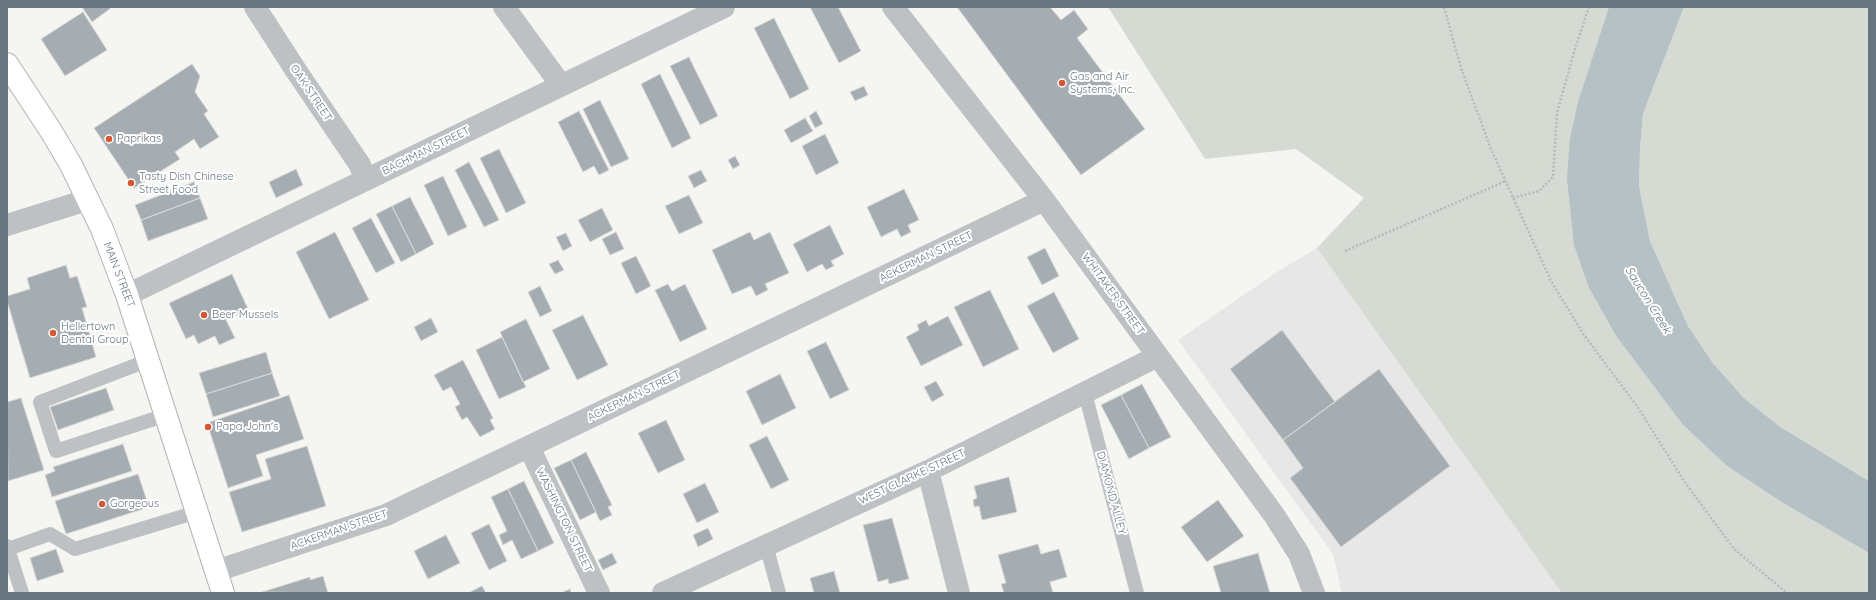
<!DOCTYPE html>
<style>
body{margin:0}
#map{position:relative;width:1876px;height:600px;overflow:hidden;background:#f5f6f2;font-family:Quicksand,sans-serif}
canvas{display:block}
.frame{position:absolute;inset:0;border:8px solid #677581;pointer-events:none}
</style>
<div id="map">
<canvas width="1876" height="600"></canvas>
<div class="frame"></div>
</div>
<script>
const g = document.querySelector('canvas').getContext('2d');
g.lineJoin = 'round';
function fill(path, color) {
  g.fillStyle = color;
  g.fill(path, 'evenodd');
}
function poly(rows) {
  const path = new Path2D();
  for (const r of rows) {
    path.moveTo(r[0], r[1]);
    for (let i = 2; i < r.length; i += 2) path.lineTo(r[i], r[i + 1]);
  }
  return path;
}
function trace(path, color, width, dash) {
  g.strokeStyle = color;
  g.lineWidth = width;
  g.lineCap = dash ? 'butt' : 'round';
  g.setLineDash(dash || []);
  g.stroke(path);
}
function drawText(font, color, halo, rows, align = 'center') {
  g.font = font + ' Quicksand,sans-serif';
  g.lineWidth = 4;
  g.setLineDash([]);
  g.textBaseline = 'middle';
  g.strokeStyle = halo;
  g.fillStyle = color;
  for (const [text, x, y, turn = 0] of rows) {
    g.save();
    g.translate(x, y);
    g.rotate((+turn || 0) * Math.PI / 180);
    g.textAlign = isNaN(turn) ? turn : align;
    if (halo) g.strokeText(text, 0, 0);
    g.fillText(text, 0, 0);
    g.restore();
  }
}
fill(poly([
 [1317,248,1562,593,1342,593,1333,554,1178,340,1277,272]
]), '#e6e7e6');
fill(poly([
 [1108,7,1609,7,1579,98,1589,288,1616,336,1683,425,1727,466,1783,503,1869,553,1869,593,1562,593,1317,248,1364,198,1296,149,1205,159],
 [1684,7,1869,7,1869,481,1779,426,1744,398,1712,362,1688,326,1650,241,1639,186,1640,149,1643,114]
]), '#d5dad2');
fill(poly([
 [1609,7,1684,7,1643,114,1640,149,1639,186,1650,241,1688,326,1712,362,1744,398,1779,426,1869,481,1869,553,1783,503,1727,466,1683,425,1616,336,1589,288,1574,245,1567,179,1570,138,1579,98]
]), '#b6c1c5');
const building = poly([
 [82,7,110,7,111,8,92,22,82,7],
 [810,7,838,7,861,51,839,63,810,7],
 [957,7,1050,7,1061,20,1074,10,1088,29,1077,38,1145,129,1081,175,957,7],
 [83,12,107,50,65,76,41,39,83,12],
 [774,18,809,89,790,99,754,28,774,18],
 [689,57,718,116,700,125,670,66,689,57],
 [192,64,200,76,195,92,208,111,204,114,219,137,200,149,194,139,175,152,180,159,134,188,94,128,192,64],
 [660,74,691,138,672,148,641,84,660,74],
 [864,86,868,95,855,101,850,92,864,86],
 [600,100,629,159,611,167,583,109,600,100],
 [579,111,609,170,599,175,594,166,583,172,558,122,579,111],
 [816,111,823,124,815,128,809,116,816,111],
 [805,118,813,131,791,143,784,130,805,118],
 [825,134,839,163,816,175,802,146,825,134],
 [499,149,526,203,506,213,480,158,499,149],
 [735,156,740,165,733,169,728,160,735,156],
 [469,162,499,220,484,227,455,170,469,162],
 [296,169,303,185,276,198,269,182,296,169],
 [701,170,707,181,694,188,688,176,701,170],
 [443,176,467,227,448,236,424,185,443,176],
 [194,182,200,198,141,220,135,205,194,182],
 [904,189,919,220,908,225,911,232,901,237,897,229,881,237,867,207,904,189],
 [689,195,703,223,679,234,665,206,689,195],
 [410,197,434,244,416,254,392,206,410,197],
 [200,198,208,219,148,241,141,220,200,198],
 [392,206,416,254,401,262,376,214,392,206],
 [602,208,613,230,590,242,578,220,602,208],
 [371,218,395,263,376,273,352,228,371,218],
 [830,225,844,254,831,261,834,266,826,270,822,264,807,272,793,244,830,225],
 [335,232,369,300,329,319,296,252,335,232],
 [616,232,624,249,610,255,602,239,616,232],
 [750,232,754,240,770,232,789,273,765,284,768,290,756,296,751,286,732,294,712,250,750,232],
 [566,233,572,246,563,251,556,237,566,233],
 [1045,248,1059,276,1042,285,1027,257,1045,248],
 [636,256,651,286,636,294,621,263,636,256],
 [558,260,564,270,555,274,549,264,558,260],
 [66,265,70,278,77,276,87,307,82,308,96,357,30,378,7,301,7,296,30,289,27,278,66,265],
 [232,274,248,309,226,320,235,338,219,345,215,336,198,344,194,335,186,339,169,303,232,274],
 [668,284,672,291,685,284,707,329,680,342,655,290,668,284],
 [540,286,552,311,540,317,528,292,540,286],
 [990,290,1019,349,983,367,954,307,990,290],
 [1054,292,1079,339,1053,353,1027,306,1054,292],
 [583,315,608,365,577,380,552,330,583,315],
 [948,316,963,345,921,366,906,337,919,330,917,325,926,320,929,326,948,316],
 [431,318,438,332,421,341,414,327,431,318],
 [526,319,550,369,523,382,500,332,526,319],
 [1282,330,1335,402,1283,440,1230,369,1282,330],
 [502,337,526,387,499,399,476,350,502,337],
 [826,342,849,390,830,399,807,351,826,342],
 [266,352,272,373,206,394,199,373,266,352],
 [463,360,493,418,490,420,495,429,480,437,467,417,462,420,455,407,460,404,451,387,443,391,434,375,463,360],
 [1379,369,1450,466,1341,547,1290,478,1303,468,1283,440,1379,369],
 [272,373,280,396,213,417,206,394,272,373],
 [780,374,796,408,762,425,746,391,780,374],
 [936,381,944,395,932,402,924,387,936,381],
 [1142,384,1171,437,1149,448,1121,395,1142,384],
 [106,388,114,410,58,430,50,407,106,388],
 [289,395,304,439,256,455,263,476,228,488,207,423,289,395],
 [1121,395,1149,448,1129,459,1101,405,1121,395],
 [21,398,44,470,8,481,7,402,21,398],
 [666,420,685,460,658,473,638,433,666,420],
 [767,436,789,480,771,489,749,445,767,436],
 [123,444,132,471,52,497,45,475,55,471,53,467,123,444],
 [307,446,326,506,242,532,229,492,271,479,265,459,307,446],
 [586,452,612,505,608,507,612,515,600,521,571,460,586,452],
 [571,460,596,512,580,520,554,468,571,460],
 [138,474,149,507,66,534,55,501,138,474],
 [1009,477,1017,512,982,520,979,506,974,507,973,500,977,498,974,486,1009,477],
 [524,481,554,543,538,551,508,489,524,481],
 [705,483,719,512,697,523,683,494,705,483],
 [508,489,538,551,521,559,512,540,503,545,499,535,507,531,491,497,508,489],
 [1218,500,1244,536,1207,562,1181,527,1218,500],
 [892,518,909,579,889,584,888,579,878,582,863,525,892,518],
 [489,524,507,561,489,570,471,533,489,524],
 [708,528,713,539,698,547,693,535,708,528],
 [446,535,460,563,428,579,414,551,446,535],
 [1038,544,1041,554,1059,549,1067,577,1050,582,1053,593,1004,593,1001,584,1006,583,998,555,1038,544],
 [56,549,64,572,37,581,30,558,56,549],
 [612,553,617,563,603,570,598,560,612,553],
 [1258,553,1270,593,1221,593,1213,566,1258,553],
 [834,571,840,593,814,593,810,578,834,571],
 [323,576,328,593,262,592,310,577,310,580,323,576],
 [482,586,486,593,468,593,482,586],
 [570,589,571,593,561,593,570,589]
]);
fill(building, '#a6adb2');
trace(building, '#d7d7d5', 1);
const primary = poly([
 [7,64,51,131,71,165,102,229,127,295,223,593]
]);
trace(primary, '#b0b5b8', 24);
trace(poly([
 [1444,7,1461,68,1491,149,1551,281,1584,335,1637,406,1684,481,1734,549,1787,593],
 [1513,198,1539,191,1553,177,1557,113,1574,52,1589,7],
 [1345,251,1506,181]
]), '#b7babc', 2.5, [2, 2]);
trace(poly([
 [149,360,40,402,56,451,166,415],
 [1085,393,1137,593],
 [766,545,779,593],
 [7,546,22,593],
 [8,549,50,534,75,549,197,512]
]), '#bdc1c4', 14);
trace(poly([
 [255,7,295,69,360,165,365,180],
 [504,7,561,85],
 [893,7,1044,200,1274,515,1299,554,1314,593],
 [7,225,87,200],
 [127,295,724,7],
 [529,447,599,593],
 [928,471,959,593],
 [216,571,386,515,1044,200],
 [663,593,928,471,1158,356]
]), '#bdc1c4', 22);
trace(primary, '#fff', 22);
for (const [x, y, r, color] of [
 [1062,83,4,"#d35935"],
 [109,139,4,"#d35935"],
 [131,183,4,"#d35935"],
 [204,315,4,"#d35935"],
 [53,333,4,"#d35935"],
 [208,427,4,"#d35935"],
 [102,504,4,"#d35935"]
]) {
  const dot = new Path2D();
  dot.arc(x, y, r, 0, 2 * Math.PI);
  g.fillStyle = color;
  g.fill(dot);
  trace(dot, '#fff', 1.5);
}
drawText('11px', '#677581', '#fff', [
 ["Gas and Air",1070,77],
 ["Systems, Inc.",1070,90],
 ["Paprikas",117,139],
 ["Tasty Dish Chinese",139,177],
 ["Street Food",139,190],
 ["Beer Mussels",212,315],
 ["Hellertown",61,327],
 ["Dental Group",61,340],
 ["Papa John's",216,427],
 ["Gorgeous",110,504]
], 'left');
drawText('11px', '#677581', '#fff', [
 ["OAK STREET",311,93,56],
 ["BACHMAN STREET",426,151,-26],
 ["ACKERMAN STREET",926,257,-26],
 ["MAIN STREET",119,275,69],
 ["WHITAKER STREET",1113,294,54],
 ["ACKERMAN STREET",634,396,-26],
 ["WEST CLARKE STREET",912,477,-25],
 ["DIAMOND ALLEY",1111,493,75],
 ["WASHINGTON STREET",564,520,64],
 ["ACKERMAN STREET",339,530,-19]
]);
drawText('italic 12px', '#63777d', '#fff', [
 ["Saucon Creek",1648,300,58]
]);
</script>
